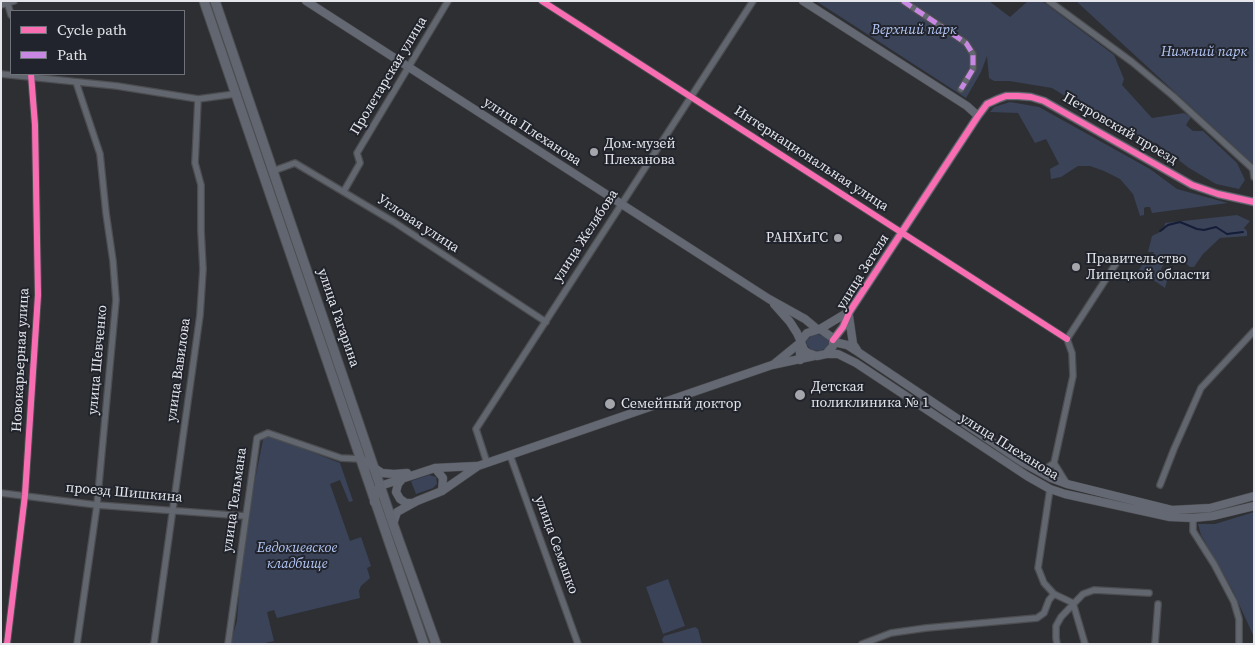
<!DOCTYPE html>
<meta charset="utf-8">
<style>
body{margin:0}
#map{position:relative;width:1255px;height:645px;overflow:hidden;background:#2e2f33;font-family:"Source Serif 4",serif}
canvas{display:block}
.frame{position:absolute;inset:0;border:2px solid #e4e6eb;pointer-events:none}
.legend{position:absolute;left:10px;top:10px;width:175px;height:65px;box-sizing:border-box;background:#21242c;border:1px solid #6f7278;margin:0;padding:6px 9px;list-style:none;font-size:15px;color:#e4e6eb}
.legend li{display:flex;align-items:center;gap:10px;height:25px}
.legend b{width:25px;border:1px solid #6f7278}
</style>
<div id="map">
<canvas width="1255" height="645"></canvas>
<div class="frame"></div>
<ul class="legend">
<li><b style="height:6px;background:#f96db3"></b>Cycle path</li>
<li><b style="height:6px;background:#c787e3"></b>Path</li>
</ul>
</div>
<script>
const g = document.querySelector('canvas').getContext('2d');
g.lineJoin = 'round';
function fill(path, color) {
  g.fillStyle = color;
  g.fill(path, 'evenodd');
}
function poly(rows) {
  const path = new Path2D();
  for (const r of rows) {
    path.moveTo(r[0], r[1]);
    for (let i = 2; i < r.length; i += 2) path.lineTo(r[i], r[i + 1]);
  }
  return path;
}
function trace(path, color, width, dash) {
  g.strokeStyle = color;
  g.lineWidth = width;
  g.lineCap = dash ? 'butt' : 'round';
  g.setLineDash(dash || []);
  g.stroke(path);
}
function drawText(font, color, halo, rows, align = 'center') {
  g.font = font + ' "Source Serif 4",serif';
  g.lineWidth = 4;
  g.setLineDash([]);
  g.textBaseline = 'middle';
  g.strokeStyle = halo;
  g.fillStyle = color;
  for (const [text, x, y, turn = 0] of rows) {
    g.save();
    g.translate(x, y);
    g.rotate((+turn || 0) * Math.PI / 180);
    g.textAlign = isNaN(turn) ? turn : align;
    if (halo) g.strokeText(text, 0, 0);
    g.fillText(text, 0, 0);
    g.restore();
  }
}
fill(poly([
 [816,1,989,1,1010,17,1028,1,1042,1,1114,55,1124,79,1122,85,1152,118,1184,113,1191,117,1186,125,1193,131,1203,131,1237,163,1245,180,1239,189,1216,184,1189,168,1156,143,1144,140,1093,113,1052,88,1009,81,994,81,989,78,987,56,981,72,966,98],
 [1076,1,1254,1,1254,165],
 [1010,102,1039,107,1150,169,1177,189,1228,203,1152,213,1150,207,1146,207,1144,208,1144,215,1140,216,1133,194,1120,179,1104,171,1090,166,1078,166,1061,177,1051,179,1050,169,1059,164,1046,139,1035,143,1018,113,990,112,994,107],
 [1237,215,1250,221,1244,228,1247,231,1247,236,1220,238,1203,254,1194,267,1190,267,1180,258,1173,257,1166,260,1161,269,1167,281,1165,288,1139,270,1144,262,1151,259,1154,252,1148,252,1152,236,1164,230,1165,223],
 [818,334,827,338,829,343,827,348,820,351,811,350,807,345,806,341,812,335],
 [268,435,340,463,353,501,349,502,340,480,330,484,350,541,361,537,371,566,367,568,370,578,361,586,359,591,360,598,277,618,274,610,267,612,274,641,260,644,233,644,231,642,237,621,243,539,263,440],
 [429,475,436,477,437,484,433,488,416,494,411,481],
 [1254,512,1254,637,1233,591,1201,535,1198,524,1215,524],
 [668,579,685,626,663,634,646,587],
 [695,627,698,629,702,644,664,644,662,640,664,636]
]), '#3a4358');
trace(poly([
 [1160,231,1168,225,1180,222,1197,229,1204,230,1216,227,1227,234,1243,232]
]), '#141d37', 2);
const street = poly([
 [7,1,11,15],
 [542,1,1067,339],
 [903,1,966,43,973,54,973,69,961,89],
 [1049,1,1132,62,1173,96,1253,169,1254,177],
 [1,5,14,1],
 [1,74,117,86,198,99,235,94],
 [76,82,100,154,106,213,113,261,116,300,97,505,77,644],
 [273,171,295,163,394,222,546,322],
 [344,191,360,163,357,153,448,1],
 [1067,339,1117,262],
 [510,455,578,644],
 [487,463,476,429,753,1],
 [1054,463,1067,484],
 [1041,472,1054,463,1073,376,1072,353,1067,339],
 [1160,485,1174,449,1201,388,1254,331],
 [1050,489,1038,568,1044,583,1054,594,1073,603],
 [1,493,97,505,245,516],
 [1193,518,1193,531,1214,564,1234,602,1239,619,1239,644],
 [1073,603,1085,644],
 [7,644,25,495,38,295,35,125,31,74],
 [154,644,200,315,203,269,201,231,201,185,195,163,198,99],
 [228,644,257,438,268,433,341,458,361,459],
 [862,644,891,633,926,628,1037,618,1044,613,1049,600,1054,594],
 [1057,644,1056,638,1056,626,1061,617,1083,594,1094,590,1149,593],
 [1155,644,1158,604]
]);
const secondary = poly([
 [306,1,769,299,805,319,817,329],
 [803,1,967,106,978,116],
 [774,304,790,322,797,333,801,342,804,350,808,353,817,356,826,354,833,346,833,338,820,329,807,333,802,339,800,345,800,360],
 [849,316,853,344,857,350],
 [820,329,850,311],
 [833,340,843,327,850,311,978,116,987,104,998,99,1006,96,1018,96,1031,97,1044,101,1192,185,1218,194,1254,202],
 [834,342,847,345,858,352,1022,462,1051,478,1067,484,1172,510,1210,508,1254,496],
 [826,354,838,354,856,363,1027,476,1050,489,1065,494,1170,517,1193,518,1213,516,1254,506],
 [774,364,801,342],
 [361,459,382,473,394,474,407,473],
 [435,468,443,478,442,491],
 [403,478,398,484,396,492,400,499,406,503,412,503],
 [374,502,376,492,380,486,435,468,476,466],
 [393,524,397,512,417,501,442,491,478,466,772,365,814,356]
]);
const primary = poly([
 [204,1,424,644],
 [215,1,393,524,436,644]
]);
trace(street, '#4c4d50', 8);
trace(secondary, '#4c4d50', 9);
trace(primary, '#4c4d50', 11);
trace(street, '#62666f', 5.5);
trace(secondary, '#646873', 8);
trace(primary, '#626670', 9);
trace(poly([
 [903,1,966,43,973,54,973,69,961,89]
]), '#c787e3', 5, [10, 5]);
trace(poly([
 [542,1,1067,339],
 [833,340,843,327,850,311,978,116,987,104,998,99,1006,96,1018,96,1031,97,1044,101,1192,185,1218,194,1254,202],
 [7,644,25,495,38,295,35,125,31,74]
]), '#f96db3', 6);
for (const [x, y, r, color] of [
 [594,152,5,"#a4a6ab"],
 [838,238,5,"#a4a6ab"],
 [1076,267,5,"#a4a6ab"],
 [800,395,6,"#a4a6ab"],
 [610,404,6,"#a4a6ab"]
]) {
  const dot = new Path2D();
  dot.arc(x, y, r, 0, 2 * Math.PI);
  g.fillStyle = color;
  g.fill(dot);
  trace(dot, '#21242c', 2);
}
drawText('italic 14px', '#b5c8f7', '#21242c', [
 ["Верхний парк",914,30],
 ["Нижний парк",1204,52],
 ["Евдокиевское",297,548],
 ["кладбище",297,564]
]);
drawText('14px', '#e4e6eb', '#21242c', [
 ["Пролетарская улица",389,76,-59],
 ["Петровский проезд",1120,129,30],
 ["улица Плеханова",532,132,33],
 ["Интернациональная улица",811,159,33],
 ["Угловая улица",418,224,33],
 ["улица Желябова",586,236,-57],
 ["улица Зегеля",863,272,-58],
 ["улица Гагарина",338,318,71],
 ["Новокарьерная улица",21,360,-87],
 ["улица Шевченко",98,360,-85],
 ["улица Вавилова",179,370,-82],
 ["улица Плеханова",1009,447,32],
 ["проезд Шишкина",124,493,5],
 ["улица Тельмана",235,500,-82],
 ["улица Семашко",556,545,70]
]);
drawText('14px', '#e4e6eb', '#21242c', [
 ["Дом-музей",604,144],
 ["Плеханова",604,160],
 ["РАНХиГС",828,238,"right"],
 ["Правительство",1086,259],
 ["Липецкой области",1086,275],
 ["Детская",811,387],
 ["поликлиника № 1",811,403],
 ["Семейный доктор",621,404]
], 'left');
</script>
